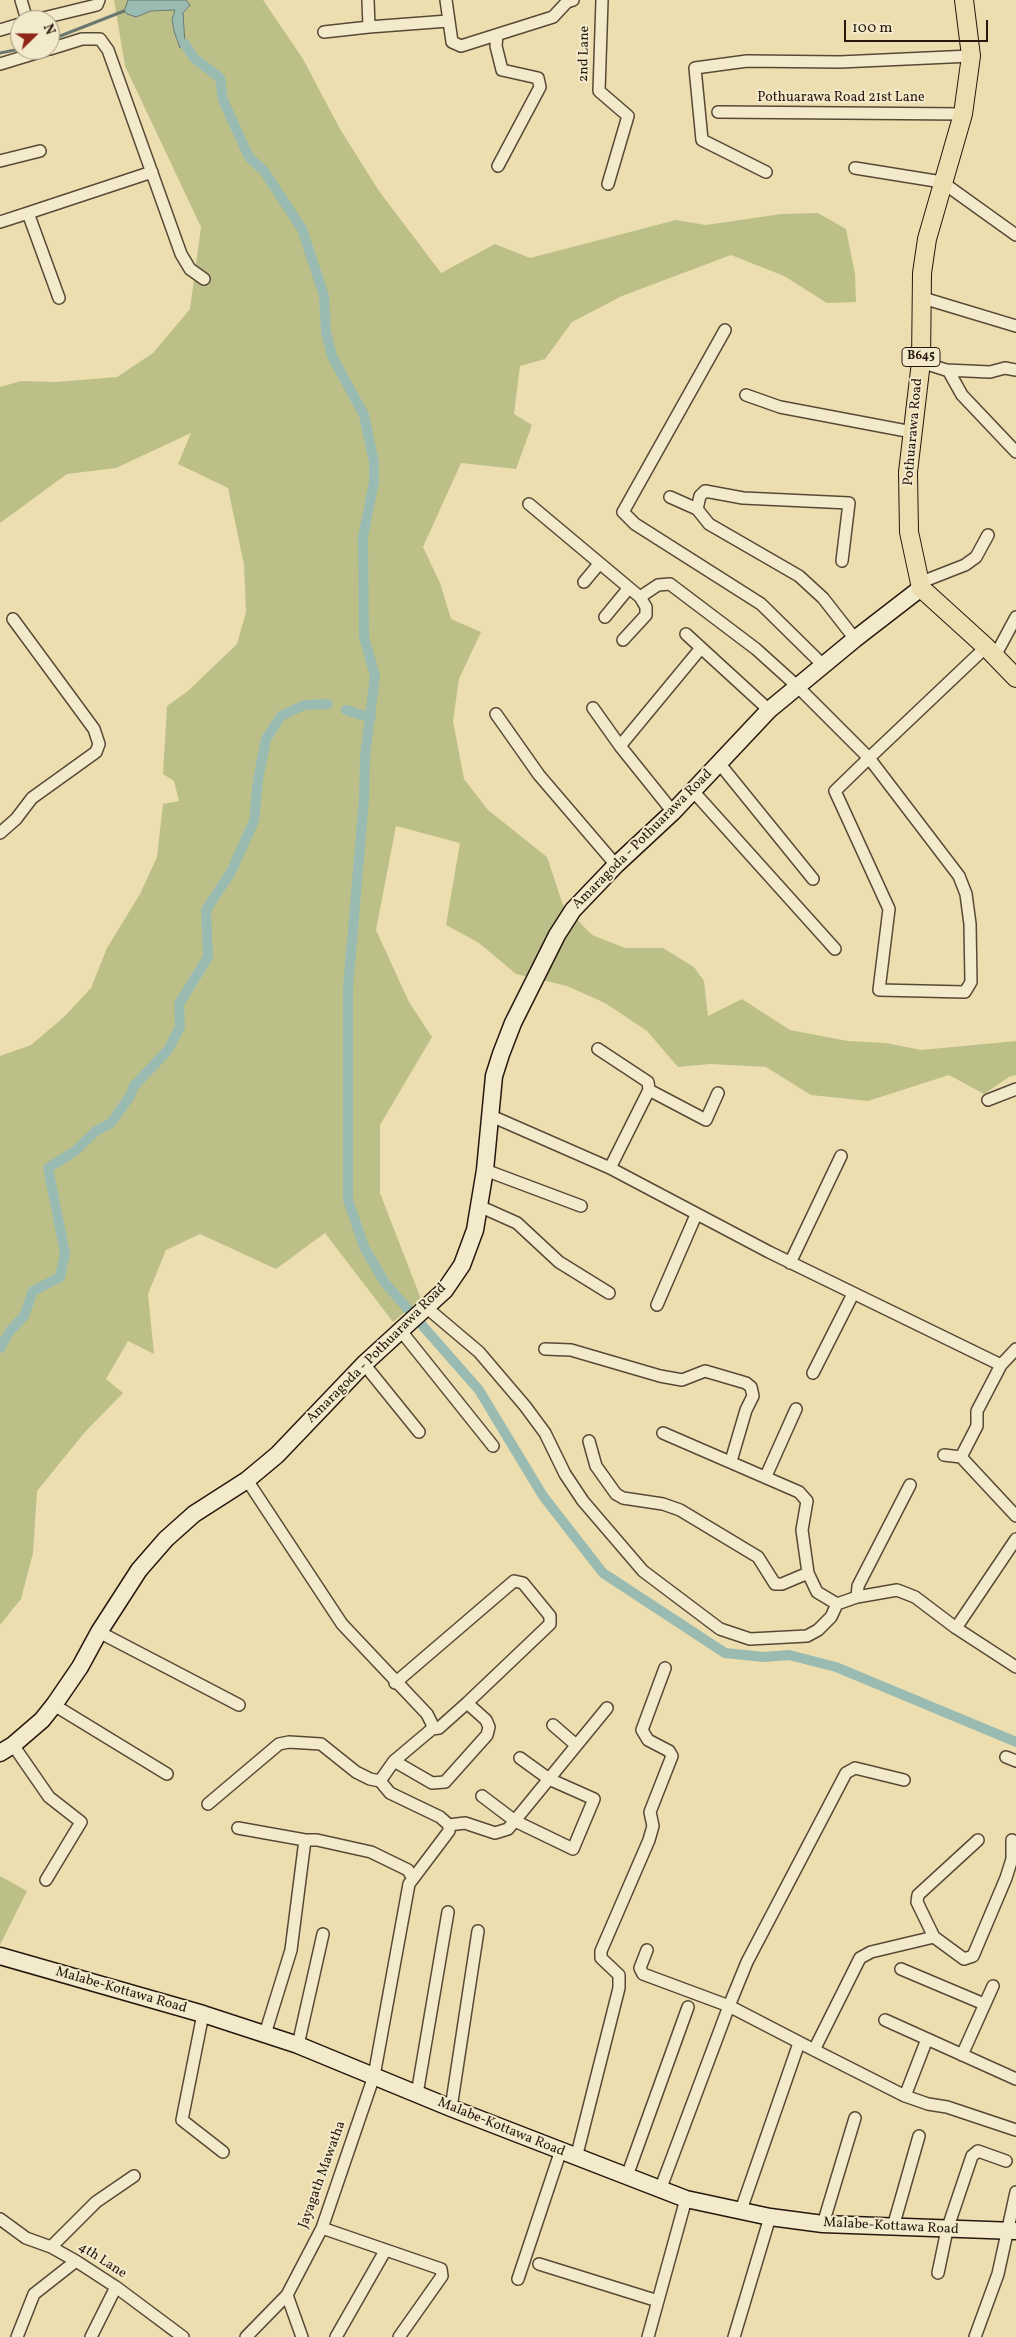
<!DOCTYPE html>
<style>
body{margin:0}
#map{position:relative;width:1016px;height:2337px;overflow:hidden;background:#eddeaf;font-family:Vollkorn,serif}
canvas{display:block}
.north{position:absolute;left:10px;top:10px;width:50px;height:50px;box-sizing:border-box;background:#f3eacb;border:1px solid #a19680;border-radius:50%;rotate:68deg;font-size:14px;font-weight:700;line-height:20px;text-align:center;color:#26170f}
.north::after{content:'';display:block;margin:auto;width:18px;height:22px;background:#8f2418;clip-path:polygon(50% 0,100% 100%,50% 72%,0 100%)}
.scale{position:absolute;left:844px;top:20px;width:144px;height:22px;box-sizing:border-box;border:2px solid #26170f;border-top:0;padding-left:6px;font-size:15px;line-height:18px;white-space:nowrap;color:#26170f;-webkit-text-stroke:4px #f3eacb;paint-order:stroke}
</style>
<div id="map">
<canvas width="1016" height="2337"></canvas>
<div class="north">N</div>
<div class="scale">100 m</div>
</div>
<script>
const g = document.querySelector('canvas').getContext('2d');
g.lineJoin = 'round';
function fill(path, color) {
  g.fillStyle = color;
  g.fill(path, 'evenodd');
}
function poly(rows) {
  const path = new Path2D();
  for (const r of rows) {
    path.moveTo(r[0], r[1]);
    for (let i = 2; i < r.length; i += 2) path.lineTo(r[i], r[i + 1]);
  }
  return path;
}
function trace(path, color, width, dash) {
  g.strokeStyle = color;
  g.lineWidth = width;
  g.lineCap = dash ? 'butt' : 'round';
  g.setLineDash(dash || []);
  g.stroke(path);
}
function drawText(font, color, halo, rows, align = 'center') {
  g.font = font + ' Vollkorn,serif';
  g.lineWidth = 4;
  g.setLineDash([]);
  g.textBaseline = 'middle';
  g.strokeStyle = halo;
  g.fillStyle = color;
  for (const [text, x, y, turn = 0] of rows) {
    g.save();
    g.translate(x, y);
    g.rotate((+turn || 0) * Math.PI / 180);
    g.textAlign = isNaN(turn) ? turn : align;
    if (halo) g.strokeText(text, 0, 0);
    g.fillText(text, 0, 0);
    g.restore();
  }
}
fill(poly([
 [114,0,128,0,136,17,151,11,175,10,172,19,174,31,180,48,185,43,183,13,189,5,186,0,263,0,303,59,340,129,379,191,441,273,495,244,530,258,676,220,706,225,781,214,818,213,846,229,855,274,856,302,827,303,784,276,731,255,622,296,572,322,545,359,520,366,514,414,532,425,516,469,461,463,423,547,440,583,451,619,481,632,459,679,453,721,464,779,488,810,547,857,563,905,592,935,625,948,663,948,694,967,704,981,708,1016,742,999,790,1030,848,1041,886,1043,921,1050,1016,1041,1016,1075,1009,1077,984,1094,949,1075,868,1101,811,1095,766,1067,710,1064,678,1067,647,1031,605,1003,567,986,516,974,479,943,446,925,460,843,396,826,376,930,409,1002,432,1037,380,1125,380,1193,421,1299,393,1322,325,1233,276,1269,200,1234,166,1250,148,1294,154,1354,128,1341,106,1379,123,1393,85,1432,37,1491,33,1553,21,1599,0,1625,0,1056,31,1045,64,1017,91,988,107,948,140,894,157,857,163,804,179,801,174,781,163,774,167,706,188,691,237,644,246,612,244,565,228,488,178,464,191,433,116,468,67,474,0,523,0,387,21,381,57,382,117,377,153,353,190,309,201,227,125,66],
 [0,1876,27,1891,0,1945]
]), '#bcc088');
const water = poly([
 [128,0,186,0,190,5,183,13,185,44,180,48,174,31,172,19,175,10,151,11,136,17,127,14,124,11,128,0]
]);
fill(water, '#9abbb1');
trace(water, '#6c7970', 1);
trace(poly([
 [50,40,124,11],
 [0,53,20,49]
]), '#6c7970', 3);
trace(poly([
 [185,44,194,58,220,78,223,100,249,157,264,171,302,229,324,296,326,332,332,356,364,415,374,462,374,482,363,537,364,637,375,676,365,756,364,798,348,988,348,1200,364,1247,385,1283,479,1390,543,1496,603,1573,725,1653,764,1657,789,1655,836,1667,1016,1742],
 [346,710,371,718],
 [0,1348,10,1331,24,1316,33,1291,60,1277,65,1253,48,1168,75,1151,96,1131,111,1123,130,1096,134,1086,168,1050,180,1027,179,1004,208,957,206,910,231,872,254,821,258,780,266,739,281,716,304,705,328,704]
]), '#9abbb1', 10);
const street = poly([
 [21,0,27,20],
 [368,0,369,27,448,21],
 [446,0,452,42,461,46,553,17,567,2,573,0],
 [602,0,599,91,628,116,608,184],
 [35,20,97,5,99,0],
 [0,30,20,24],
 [324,32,369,27],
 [497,35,496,46,502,70,538,78,540,87,498,166],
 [50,49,82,39,100,39,108,50,181,254,190,269,204,279],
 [0,64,46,50],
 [718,112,963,114],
 [0,161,40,151],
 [855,168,942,182,1016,235],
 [766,172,702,140,695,68,747,61,840,62,971,56],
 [28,213,152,172],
 [0,222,28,213,59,298],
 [923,298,1016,326],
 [725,330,623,512,635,524,761,604,823,665],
 [921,362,946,370,990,372,1005,368,1016,370],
 [948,370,962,395,1016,452],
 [746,395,780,407,912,432],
 [670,497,697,509,709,524,799,576,823,598,855,639],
 [529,504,640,597,658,585,670,584,756,649,797,686,869,758,959,876,966,894,970,924,971,982,965,992,879,990,889,909,835,791,869,758,986,647],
 [697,509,700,496,705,491,743,498,849,503,842,561],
 [584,582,599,564],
 [919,583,965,565,976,557,988,535],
 [605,617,628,589],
 [686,634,769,710],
 [623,640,646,615,646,607,640,597],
 [995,656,1016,617],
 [593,708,620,746],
 [496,714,539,775,616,865],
 [719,763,813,879],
 [693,791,835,949],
 [673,812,620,746,701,648],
 [0,833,16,819,32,798,96,752,99,744,94,729,13,619],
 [598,1049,648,1082,649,1090,610,1168],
 [649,1090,706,1120,718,1093],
 [988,1100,1016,1089],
 [489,1115,610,1168,769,1252,1001,1365],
 [485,1170,581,1206],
 [479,1206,517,1223,559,1262,609,1293],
 [790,1263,841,1156],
 [657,1305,696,1215],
 [427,1308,479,1352,525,1406,545,1433,565,1474,583,1501,643,1571,720,1629,750,1639,807,1636,818,1630,831,1617,837,1604,857,1597,897,1590,915,1597,956,1628,1016,1667],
 [401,1331,493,1446],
 [545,1349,571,1350,660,1376,682,1380,705,1371,746,1383,751,1387,753,1396,746,1410,731,1461],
 [364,1364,419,1432],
 [813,1373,853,1294],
 [663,1433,799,1492,807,1501,802,1530,808,1573,817,1592,837,1604],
 [589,1441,596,1466,616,1494,623,1498,663,1504,680,1510,758,1557,775,1584,782,1584,808,1573],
 [944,1455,961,1457,977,1426,977,1411,1001,1365,1016,1349],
 [961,1457,1016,1516],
 [766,1476,796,1409],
 [247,1480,342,1624,427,1714,432,1724,432,1729],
 [857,1597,858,1586,910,1485],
 [956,1628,1016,1539],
 [99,1632,239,1705],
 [54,1705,167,1774],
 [553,1725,576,1745],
 [13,1745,49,1797,81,1822,46,1880],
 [1006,1757,1016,1761],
 [394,1761,432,1783,445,1782,487,1735,489,1727,486,1720,467,1703],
 [482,1796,515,1821,573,1849,594,1799,549,1779,520,1758],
 [208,1804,279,1744,289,1742,321,1744,356,1772,370,1779,380,1781],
 [449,1825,465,1823,495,1833,508,1829,607,1708],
 [238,1828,305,1840,317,1840,371,1852,408,1870,412,1877],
 [1012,1840,1012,1859,1006,1878,973,1956,964,1959,934,1937,871,1952,860,1958,814,2050,905,2096,928,2104,947,2107,1016,2130],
 [934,1937,917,1902,918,1895,978,1840],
 [647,1950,640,1968,643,1974,729,2006,814,2050],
 [901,1969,984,2004],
 [203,2014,182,2120,223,2152],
 [885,2020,1016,2079],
 [265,2034,291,1950,305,1840],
 [298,2045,323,1934],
 [962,2055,993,1986],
 [417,2094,448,1912],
 [905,2096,927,2039],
 [451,2108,478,1931],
 [576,2158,619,1988,619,1975,601,1958,601,1951,649,1840,653,1826,650,1812,672,1756,669,1751,648,1740,642,1730,665,1668],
 [627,2176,688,2007],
 [660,2190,729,2006,747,1962,846,1773,855,1768,904,1780],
 [741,2210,799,2043],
 [0,2219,26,2238,51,2247,76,2261,116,2287,183,2337],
 [823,2224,855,2118],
 [893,2227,919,2136],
 [322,2228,441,2269,442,2276,399,2337],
 [51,2247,96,2202,134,2176],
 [539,2264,658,2301],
 [938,2273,947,2230,972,2156,978,2151,1006,2161],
 [518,2279,561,2150],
 [287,2295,302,2337],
 [17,2337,34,2294,76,2261],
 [91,2337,116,2287],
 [246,2337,287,2295,322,2228,374,2076,409,1884,449,1831,449,1825,440,1817,390,1793,380,1781,394,1761,432,1729,439,1728,467,1703,550,1624,550,1616,523,1583,514,1581,395,1683],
 [336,2337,385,2251],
 [648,2337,686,2199],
 [734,2337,770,2217],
 [975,2337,998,2274,1016,2192]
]);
const secondary = poly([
 [0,1753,13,1745,42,1720,54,1705,80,1667,99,1632,139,1570,166,1539,194,1514,247,1480,277,1455,364,1364,445,1290,462,1265,475,1230,485,1170,494,1076,501,1054,513,1023,557,935,573,910,616,865,673,812,769,710,855,639,921,588],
 [0,1956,203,2014,298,2045,451,2108,686,2199,770,2217,823,2224,1016,2231]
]);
const primary = poly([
 [964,0,971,56,963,114,927,239,922,273,921,362,908,472,909,532,921,588,986,647,1016,678]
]);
trace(street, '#584937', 14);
trace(secondary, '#26170f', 19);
trace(primary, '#26170f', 20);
trace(street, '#f3eacb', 11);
trace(secondary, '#f3eacb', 16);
trace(primary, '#eddeaf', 18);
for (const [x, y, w] of [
 [921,357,38]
]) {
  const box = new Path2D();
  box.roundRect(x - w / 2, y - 9.5, w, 19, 4);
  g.fillStyle = '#f3eacb';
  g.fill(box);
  trace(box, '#26170f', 1);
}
drawText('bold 12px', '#26170f', null, [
 ["B645",921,357]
]);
drawText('14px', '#26170f', '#f3eacb', [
 ["2nd Lane",585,54,-89],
 ["Pothuarawa Road 21st Lane",841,98],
 ["Pothuarawa Road",914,432,-85],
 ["Amaragoda - Pothuarawa Road",643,840,-45],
 ["Amaragoda - Pothuarawa Road",377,1354,-45],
 ["Malabe-Kottawa Road",121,1991,16],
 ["Malabe-Kottawa Road",501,2128,22],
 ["Jayagath Mawatha",323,2175,-70],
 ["Malabe-Kottawa Road",891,2227,3],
 ["4th Lane",102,2261,33]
]);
</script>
